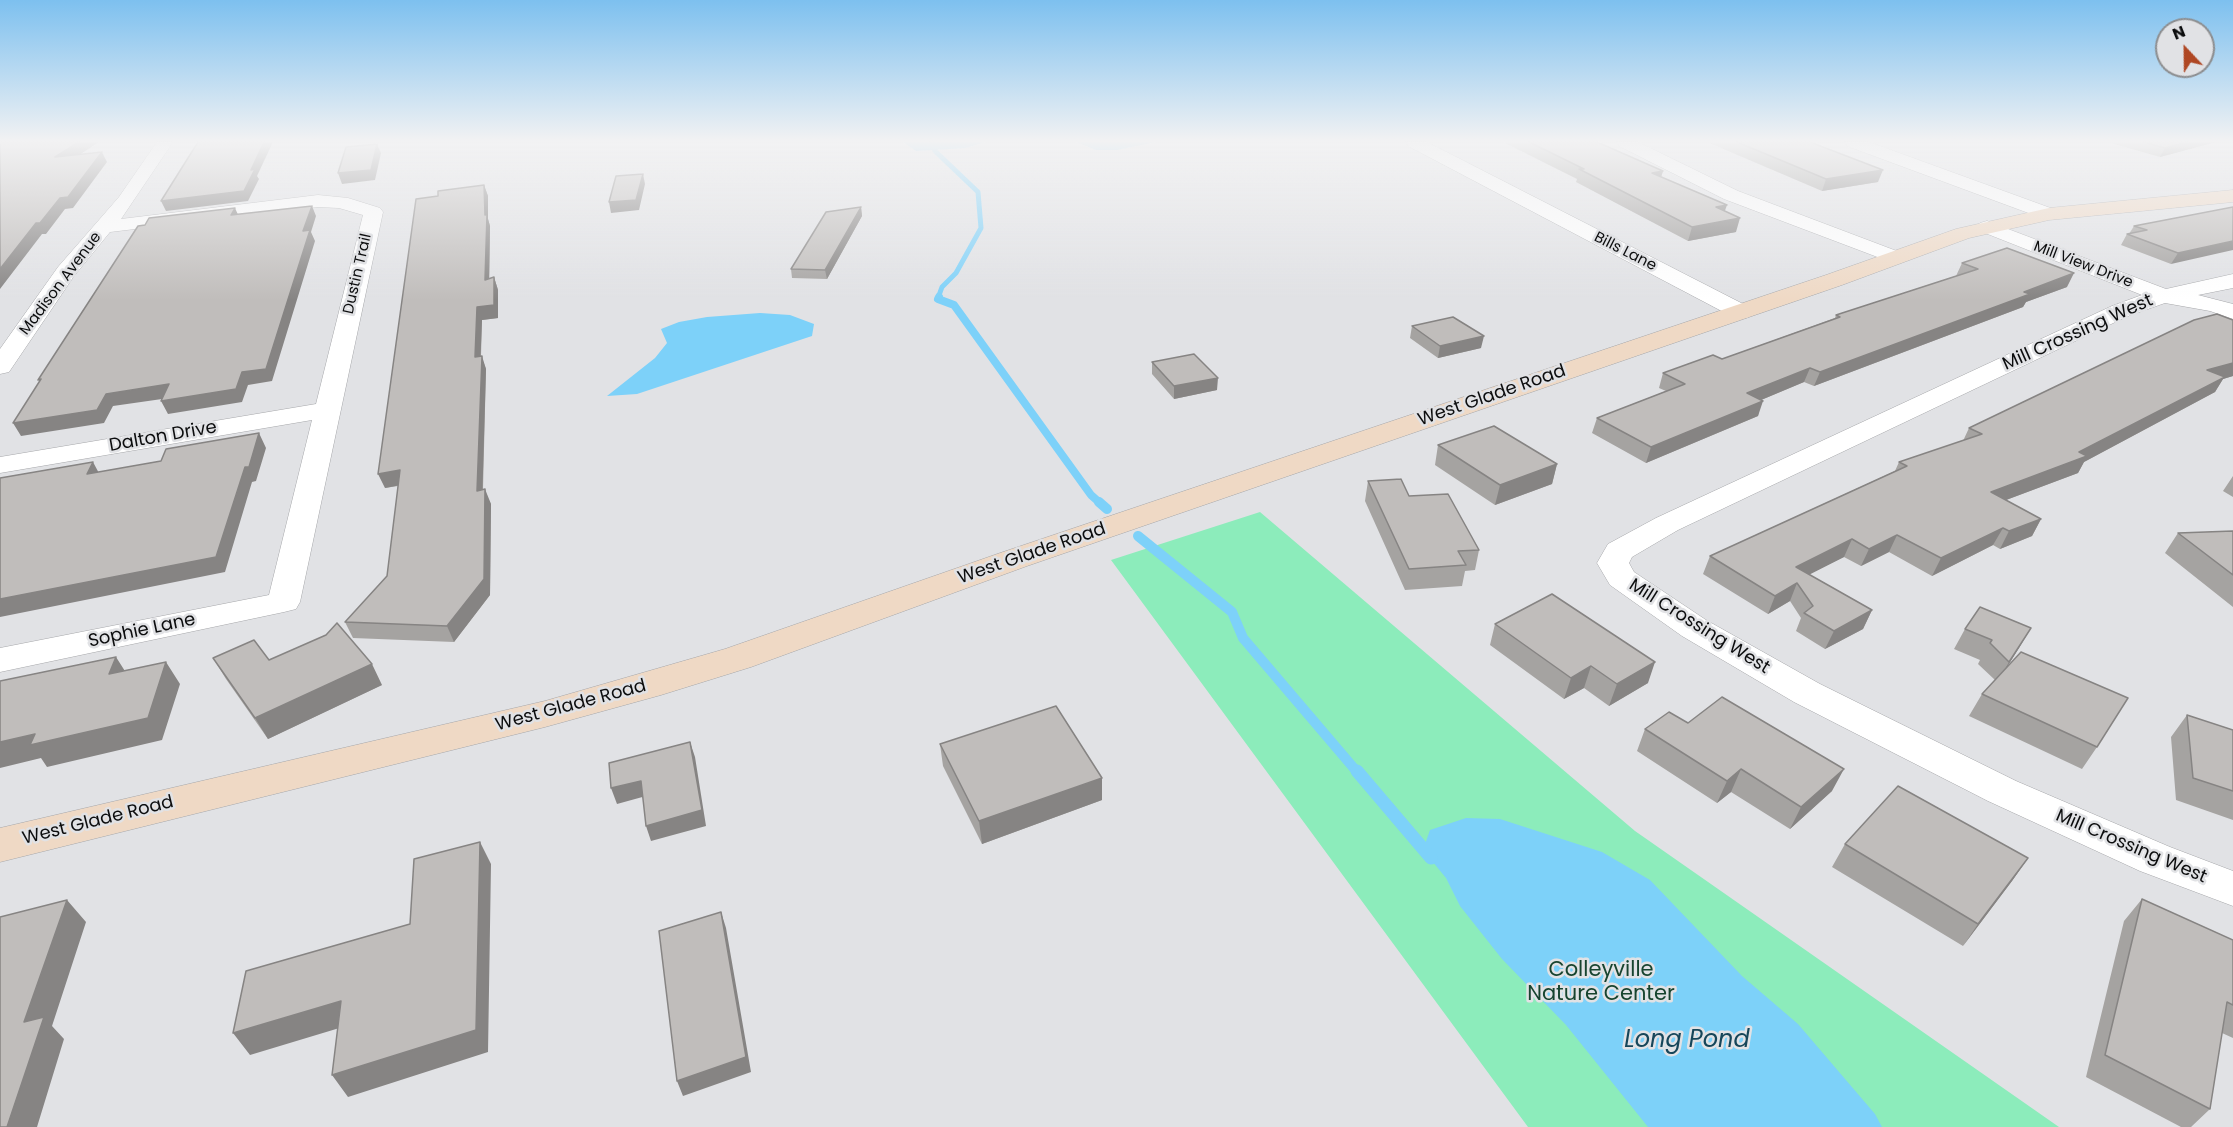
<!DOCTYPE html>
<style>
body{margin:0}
#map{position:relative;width:2233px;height:1127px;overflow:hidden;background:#e1e2e5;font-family:Poppins,sans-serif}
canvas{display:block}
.north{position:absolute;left:2155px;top:18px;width:60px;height:60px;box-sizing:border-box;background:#e1e2e5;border:2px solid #8c8d8f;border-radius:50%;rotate:338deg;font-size:16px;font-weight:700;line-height:24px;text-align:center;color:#0c0d0e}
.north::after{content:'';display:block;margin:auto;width:21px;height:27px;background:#af4723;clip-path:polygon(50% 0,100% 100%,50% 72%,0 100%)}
</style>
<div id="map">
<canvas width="2233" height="1127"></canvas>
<div class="north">N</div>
</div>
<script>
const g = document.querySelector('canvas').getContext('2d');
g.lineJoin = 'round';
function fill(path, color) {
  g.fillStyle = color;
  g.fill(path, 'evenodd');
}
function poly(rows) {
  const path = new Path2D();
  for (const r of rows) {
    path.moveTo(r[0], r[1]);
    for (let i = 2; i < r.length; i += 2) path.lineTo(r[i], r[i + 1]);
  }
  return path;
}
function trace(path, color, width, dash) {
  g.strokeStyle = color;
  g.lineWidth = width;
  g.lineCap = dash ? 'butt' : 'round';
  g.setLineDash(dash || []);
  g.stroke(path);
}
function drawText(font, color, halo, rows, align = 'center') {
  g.font = font + ' Poppins,sans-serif';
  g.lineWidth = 5;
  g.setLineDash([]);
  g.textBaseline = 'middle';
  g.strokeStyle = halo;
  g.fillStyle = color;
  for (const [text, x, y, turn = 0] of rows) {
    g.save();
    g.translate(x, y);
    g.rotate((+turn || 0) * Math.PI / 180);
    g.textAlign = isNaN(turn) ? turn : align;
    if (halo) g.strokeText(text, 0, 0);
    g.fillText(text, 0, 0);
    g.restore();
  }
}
fill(poly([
 [1260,512,1635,831,2059,1127,1528,1127,1111,560]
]), '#8cecbb');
fill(poly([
 [903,142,985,142,966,148,916,151],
 [1076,142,1156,142,1117,150,1096,150],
 [760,313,790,315,814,324,812,336,637,394,607,396,655,358,667,343,661,329,679,322,707,317],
 [1466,818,1500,819,1602,852,1650,880,1742,976,1798,1024,1875,1114,1882,1127,1648,1127,1566,1025,1502,959,1460,906,1446,878,1423,850,1430,830]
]), '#7dd1f9');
trace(poly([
 [932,142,935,151,978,192,981,228,956,273,942,287,938,298]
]), '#7dd1f9', 5);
trace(poly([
 [939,297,938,299,954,305,1091,495,1100,503]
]), '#7dd1f9', 8);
trace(poly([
 [1099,502,1107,509],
 [1138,536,1232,612,1243,638,1358,773]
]), '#7dd1f9', 10);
trace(poly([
 [1357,771,1431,858]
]), '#7dd1f9', 13);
const street = poly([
 [157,142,173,142,121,219,318,195,348,198,380,208,383,212,300,602,296,609,284,612,0,672,0,648,269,595,312,420,0,473,0,457,316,404,363,215,339,208,318,207,110,232,74,276,9,372,0,374,0,349,58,267,119,197,157,142],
 [1406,142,1427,142,1749,307,1752,312,1749,317,1741,319,1733,317,1408,146,1406,142],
 [1617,142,1638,142,1738,191,1902,253,1905,257,1902,261,1895,263,1888,261,1724,199,1619,146,1617,142],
 [1845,142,1869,142,2056,210,2059,214,2056,218,2042,218,1847,146,1845,142],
 [1987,221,2166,289,2233,274,2233,288,2198,295,2233,304,2233,319,2210,311,2165,303,2128,316,1678,530,1632,557,1629,563,1634,572,1706,620,1820,684,2016,781,2170,847,2233,871,2233,906,2140,871,1988,801,1794,702,1682,636,1610,585,1597,563,1608,544,1656,518,2112,306,2142,295,1980,231,1977,227,1980,223,1987,221]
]);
const secondary = poly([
 [2233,190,2233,202,2049,220,1969,238,1842,285,1027,566,751,667,661,695,545,727,0,862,0,828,545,701,725,649,1003,552,1826,275,1956,229,2049,208,2233,190]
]);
trace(street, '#a6a7aa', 1);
trace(secondary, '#a6a7aa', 1);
fill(street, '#fff');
fill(secondary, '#efd9c5');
fill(poly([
 [1503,142,1597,142,1663,171,1661,177,1725,211,1736,232,1688,241,1576,182,1577,179],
 [1707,142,1817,142,1816,144,1878,182,1822,191],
 [2107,142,2216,142,2160,157],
 [484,185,488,196,488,219,490,226,489,279,494,277,498,290,498,318,482,320,481,356,486,369,483,489,491,504,490,595,454,642,353,638,345,622,387,576,398,486,385,488,438,196],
 [861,207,862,216,827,279,792,278,791,269],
 [2233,207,2171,264,2121,245,2127,234,2129,234,2134,226],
 [1962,263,2067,287,2026,302,2023,307,1814,386,1804,382,1761,400,1758,416,1646,463,1592,433,1597,418,1666,391,1659,388,1663,373,1722,359,1835,318,1836,315,1956,276],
 [2233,320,2233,376,2223,379,2215,392,2084,462,2078,473,2006,500,2041,519,2032,536,2000,549,1993,545,1932,576,1889,552,1861,566,1844,557,1809,574,1872,610,1863,629,1825,649,1796,631,1801,618,1790,601,1768,614,1703,574,1710,556,1895,471,1899,462,1963,441,1969,428],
 [1412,326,1481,348,1438,358,1410,338],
 [1152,362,1217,390,1174,399,1152,374],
 [1438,445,1557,464,1552,484,1495,505,1435,465],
 [2233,476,2233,497,2223,491],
 [1368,481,1409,496,1479,550,1475,570,1465,571,1462,586,1405,590,1365,501],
 [2233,531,2233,607,2165,553,2178,533],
 [1495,624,1648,683,1609,706,1584,688,1564,699,1490,645],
 [2031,628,2008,665,2097,747,2082,769,1969,716,1982,694,1995,680,1978,664,1980,660,1954,649,1965,629],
 [213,658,269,660,382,685,268,739,226,679],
 [2187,715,2233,730,2233,820,2176,800,2171,737],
 [1688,723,1832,791,1790,829,1731,792,1717,803,1637,751,1645,729],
 [940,744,1102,800,982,844,943,766],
 [1845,844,2028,858,2012,881,1963,946,1832,867],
 [2142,899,2233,940,2233,1038,2222,1033,2210,1109,2191,1127,2181,1127,2086,1077,2124,921]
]), '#a5a3a1');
fill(poly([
 [79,142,99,142,61,167,55,157],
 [264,142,273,142,257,176,259,179,248,201,166,211,161,201],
 [2187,142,2216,142,2160,157,2165,148],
 [377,144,381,153,375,180,342,184,338,173],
 [102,152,107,162,73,208,65,209,46,234,42,234,0,289,0,269,36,223],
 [1883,170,1878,182,1822,191,1826,179],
 [1663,171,1659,184,1652,173],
 [643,174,645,184,639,210,611,213,609,202],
 [484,185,488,196,488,219,490,226,489,293,485,280],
 [1727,205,1722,219,1716,207],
 [312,206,316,216,311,232,315,241,272,381,248,385,242,402,168,414,161,401,242,372,303,231],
 [861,207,862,216,827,279,825,270],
 [235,208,240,219,231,215],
 [1740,218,1736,232,1688,241,1692,227],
 [2233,241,2233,250,2171,264,2178,253],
 [2074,273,2067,287,2026,302,2023,307,1814,386,1820,372,2024,292],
 [494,277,498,290,498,318,482,320,480,370,475,357,477,307],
 [1484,336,1481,348,1438,358,1440,346],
 [482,356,486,369,482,506,477,491],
 [2233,363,2233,376,2223,379,2215,392,2084,462,2078,473,1982,509,1991,492,2079,452,2207,370],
 [1810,368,1804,382,1742,408,1747,393],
 [1218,378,1217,390,1174,399,1174,386],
 [169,384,176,397,113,406,104,423,21,436,13,423,106,394],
 [1763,401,1758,416,1646,463,1651,447],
 [259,433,266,448,256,481,252,482,225,572,0,617,0,599,245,467],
 [93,462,101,477,87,474],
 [1557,464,1552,484,1495,505,1500,485],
 [400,470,406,484,385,488,378,474],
 [485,489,491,504,490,595,454,642,447,626],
 [2041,519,2032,536,2000,549,2009,531],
 [2003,528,1993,545,1932,576,1941,558],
 [1897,535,1889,552,1861,566,1869,549],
 [1852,539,1844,557,1789,585,1796,567],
 [1797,583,1790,601,1768,614,1775,596],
 [1872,610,1863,629,1825,649,1834,631],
 [2031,628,2019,648,1997,683,2009,662],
 [116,657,130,679,109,674],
 [166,662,180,684,162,740,47,767,41,758,0,768,0,742],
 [1655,662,1648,683,1609,706,1617,684],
 [372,664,382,685,268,739,255,718],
 [1591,666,1584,688,1564,699,1571,678],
 [690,742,695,757,706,826,651,841,646,826],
 [1741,769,1731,792,1717,803,1727,781],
 [1844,769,1832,791,1790,829,1801,807],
 [1102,778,1102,800,982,844,979,821],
 [641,781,646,796,617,804,611,788],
 [480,842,491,864,488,1052,348,1097,332,1075],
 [2028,858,2012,881,1963,946,1978,924],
 [67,900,86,922,52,1026,64,1039,37,1127,7,1127,24,1022],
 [721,912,726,928,751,1072,683,1096,677,1081],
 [341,1001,356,1023,250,1055,233,1033]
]), '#868483');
const building = poly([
 [0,142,79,142,55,157,102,152,68,197,60,198,40,223,36,223,0,269,0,142],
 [198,142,264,142,251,170,255,169,244,191,161,201,198,142],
 [1529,142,1597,142,1663,171,1652,173,1727,205,1716,207,1740,218,1692,227,1579,169,1584,169,1529,142],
 [1737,142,1810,142,1883,170,1826,179,1737,142],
 [2144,142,2187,142,2165,148,2144,142],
 [377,144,371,170,338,173,346,147,377,144],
 [643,174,636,200,609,202,616,176,643,174],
 [484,185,485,215,487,214,485,280,494,277,494,305,477,307,475,357,482,356,477,491,485,489,484,579,447,626,345,622,387,576,400,470,378,474,416,199,438,196,438,191,484,185],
 [312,206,303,231,310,230,266,369,242,372,236,389,161,401,169,384,106,394,97,410,13,423,41,379,38,380,138,226,145,225,149,218,235,208,231,215,312,206],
 [861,207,825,270,791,269,826,212,861,207],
 [2233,207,2233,241,2178,253,2127,234,2147,230,2134,226,2233,207],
 [2007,248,2074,273,2024,292,2030,294,1820,372,1810,368,1747,393,1763,401,1651,447,1597,418,1685,384,1663,373,1713,355,1722,359,1840,317,1836,315,1978,269,1962,263,2007,248],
 [2217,314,2233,320,2233,363,2207,370,2225,377,2079,452,2087,456,1991,492,2041,519,2009,531,2003,528,1941,558,1897,535,1869,549,1852,539,1796,567,1872,610,1834,631,1804,613,1813,606,1797,583,1775,596,1710,556,1907,466,1899,462,1982,434,1969,428,2194,320,2217,314],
 [1453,317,1484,336,1440,346,1412,326,1453,317],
 [1194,354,1218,378,1174,386,1152,362,1194,354],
 [1494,426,1557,464,1500,485,1438,445,1494,426],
 [259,433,249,467,245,467,216,557,0,599,0,478,93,462,87,474,161,461,166,449,259,433],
 [1401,479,1409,496,1448,494,1479,550,1458,551,1466,565,1409,569,1368,481,1401,479],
 [2233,531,2233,575,2178,533,2233,531],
 [1552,594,1655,662,1617,684,1591,666,1571,678,1495,624,1552,594],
 [1980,607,2031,628,2009,662,1990,643,1992,640,1965,629,1980,607],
 [337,623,372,664,255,718,213,658,254,640,269,660,326,635,337,623],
 [2021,652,2128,698,2097,747,1982,694,2021,652],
 [116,657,109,674,166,662,148,718,30,745,35,734,0,742,0,681,116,657],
 [1722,697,1844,769,1801,807,1741,769,1727,781,1645,729,1669,712,1688,723,1722,697],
 [1056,706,1102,778,979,821,940,744,1056,706],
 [2187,715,2233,730,2233,791,2193,778,2187,715],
 [690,742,702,810,646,826,641,781,611,788,609,763,690,742],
 [1898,786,2028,858,1978,924,1845,844,1898,786],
 [480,842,476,1030,332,1075,341,1001,233,1033,246,971,410,924,414,859,480,842],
 [2142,899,2233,940,2233,1005,2227,1002,2210,1109,2105,1055,2142,899],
 [67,900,24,1022,44,1017,7,1127,0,1127,0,917,67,900],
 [721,912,746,1057,677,1081,659,931,721,912]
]);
fill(building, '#c0bdbb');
trace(building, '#868483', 1.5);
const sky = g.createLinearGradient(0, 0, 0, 300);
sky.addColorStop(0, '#7dc0ef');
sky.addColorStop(0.47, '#f2f2f3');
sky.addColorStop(1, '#f2f2f300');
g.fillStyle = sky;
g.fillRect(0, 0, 2233, 300);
drawText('15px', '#0c0d0e', '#e1e2e5', [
 ["Bills Lane",1625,252,27],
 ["Mill View Drive",2083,265,21],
 ["Dustin Trail",358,274,-77],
 ["Madison Avenue",61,284,-53]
]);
drawText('18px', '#0c0d0e', '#e1e2e5', [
 ["Mill Crossing West",2078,333,-24],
 ["West Glade Road",1492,396,-19],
 ["Dalton Drive",163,437,-10],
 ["West Glade Road",1032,554,-19],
 ["Mill Crossing West",1699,627,32],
 ["Sophie Lane",142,631,-12],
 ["West Glade Road",571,706,-15],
 ["West Glade Road",98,821,-14],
 ["Mill Crossing West",2131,847,23]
]);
drawText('21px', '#17442f', '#e1e2e5', [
 ["Colleyville",1601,971],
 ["Nature Center",1601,995]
]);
drawText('italic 24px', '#16465a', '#e1e2e5', [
 ["Long Pond",1687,1041]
]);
</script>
